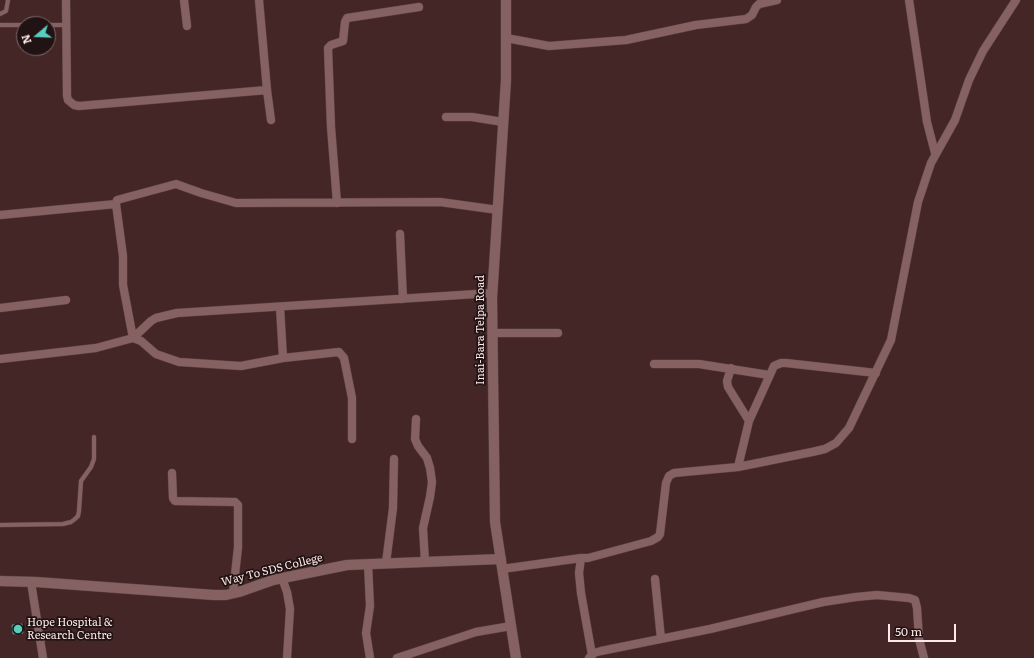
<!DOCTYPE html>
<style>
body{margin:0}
#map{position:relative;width:1034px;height:658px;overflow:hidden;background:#442626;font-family:Literata,serif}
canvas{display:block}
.north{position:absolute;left:16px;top:16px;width:40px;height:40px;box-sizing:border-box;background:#211313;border:1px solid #796968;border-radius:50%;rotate:251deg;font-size:11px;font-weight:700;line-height:16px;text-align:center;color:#fee9e8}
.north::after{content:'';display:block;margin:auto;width:14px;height:18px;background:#59cebe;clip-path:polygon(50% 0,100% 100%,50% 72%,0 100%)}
.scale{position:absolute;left:888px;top:624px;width:68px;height:18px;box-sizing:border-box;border:2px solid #fee9e8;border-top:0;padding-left:5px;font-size:12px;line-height:14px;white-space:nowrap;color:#fee9e8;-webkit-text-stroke:3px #211313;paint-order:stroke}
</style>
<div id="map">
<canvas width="1034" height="658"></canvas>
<div class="north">N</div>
<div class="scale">50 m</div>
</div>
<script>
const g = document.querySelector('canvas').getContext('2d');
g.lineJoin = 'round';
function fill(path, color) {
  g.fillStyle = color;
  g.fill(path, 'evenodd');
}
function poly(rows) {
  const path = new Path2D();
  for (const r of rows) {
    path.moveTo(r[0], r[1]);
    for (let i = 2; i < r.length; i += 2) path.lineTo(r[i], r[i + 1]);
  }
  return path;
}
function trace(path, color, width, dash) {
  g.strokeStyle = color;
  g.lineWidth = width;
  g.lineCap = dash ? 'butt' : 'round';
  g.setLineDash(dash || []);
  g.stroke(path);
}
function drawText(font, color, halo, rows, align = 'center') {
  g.font = font + ' Literata,serif';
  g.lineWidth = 3.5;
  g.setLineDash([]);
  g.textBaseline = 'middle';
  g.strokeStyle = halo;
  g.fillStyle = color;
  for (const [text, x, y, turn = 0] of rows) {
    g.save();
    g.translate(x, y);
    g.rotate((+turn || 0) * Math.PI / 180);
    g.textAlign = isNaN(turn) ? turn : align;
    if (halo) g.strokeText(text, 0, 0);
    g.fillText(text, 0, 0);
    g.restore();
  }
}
fill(poly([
 [24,623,25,630,23,632,14,633,13,625,15,624]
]), '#0007');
const building = poly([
 [22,624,23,633,13,634,12,625,22,624]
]);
fill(building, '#3e6760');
trace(building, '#5a837c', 1);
const service = poly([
 [0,14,6,11,8,0],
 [0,25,24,25],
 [48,25,66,25],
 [0,525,63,524,71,522,75,519,78,516,79,511,81,481,91,467,94,459,94,437]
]);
const minor = poly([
 [66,0,67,96,68,100,74,105,79,106,267,90],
 [184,0,187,26],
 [259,0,267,90,271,120],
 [909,0,927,122,935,153],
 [506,38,549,46,626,40,696,25,746,19,752,15,756,7,759,4,777,0],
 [446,117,472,117,503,122],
 [337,203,331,127,328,48,331,45,343,41,345,22,347,18,419,7],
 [0,215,116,204],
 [400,234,403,299],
 [280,307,283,358],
 [0,308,66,300],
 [492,333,558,333],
 [133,338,123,285,123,256,116,204,117,200,176,184,201,193,236,203,440,202,498,210],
 [133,338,151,321,156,318,177,313,492,293],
 [0,359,96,348,133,338,141,341,156,354,179,362,241,366,283,358,339,352,344,358,352,398,352,439],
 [654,364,699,364,769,375],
 [731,368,727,381,728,387,749,421],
 [416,419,415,439,418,446,427,458,430,468,432,482,430,497,423,528,425,562],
 [738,467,749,421,774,366,781,363,786,363,876,373],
 [172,473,173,498,175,501,235,502,238,505,238,547,233,593],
 [386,563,393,508,394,459],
 [368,564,370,606,366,633,370,658],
 [502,569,581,558],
 [282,578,287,592,290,609,287,658],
 [655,579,661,639],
 [31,582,43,658],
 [592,655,581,593,579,573,581,558,588,558,651,541,658,537,660,534,666,483,669,476,674,473,738,467,812,452,825,449,836,443,849,428,891,340,918,202,931,163,955,120,969,80,983,51,1016,0],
 [397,658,476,632,511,626],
 [589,658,594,653,601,651,710,629,823,602,856,597,877,595,909,598,915,600,917,608,919,639,924,658]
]);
const tertiary = poly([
 [506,0,506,80,492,298,495,522,516,658],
 [0,581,36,582,214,595,226,595,239,592,273,580,347,565,501,559]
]);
trace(service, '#5d4343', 5);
trace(minor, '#5d4343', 9);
trace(tertiary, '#5d4343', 11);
trace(service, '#856162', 4);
trace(minor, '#856162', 8);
trace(tertiary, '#856162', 10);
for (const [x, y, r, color] of [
 [18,629,5,"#59cebe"]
]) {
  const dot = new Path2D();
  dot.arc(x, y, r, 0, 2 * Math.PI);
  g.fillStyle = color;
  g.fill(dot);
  trace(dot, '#211313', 1.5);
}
drawText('11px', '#fee9e8', '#211313', [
 ["Inai-Bara Telpa Road",481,330,-90],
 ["Way To SDS College",272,570,-14]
]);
drawText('11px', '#fee9e8', '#211313', [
 ["Hope Hospital &",27,623],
 ["Research Centre",27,636]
], 'left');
</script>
